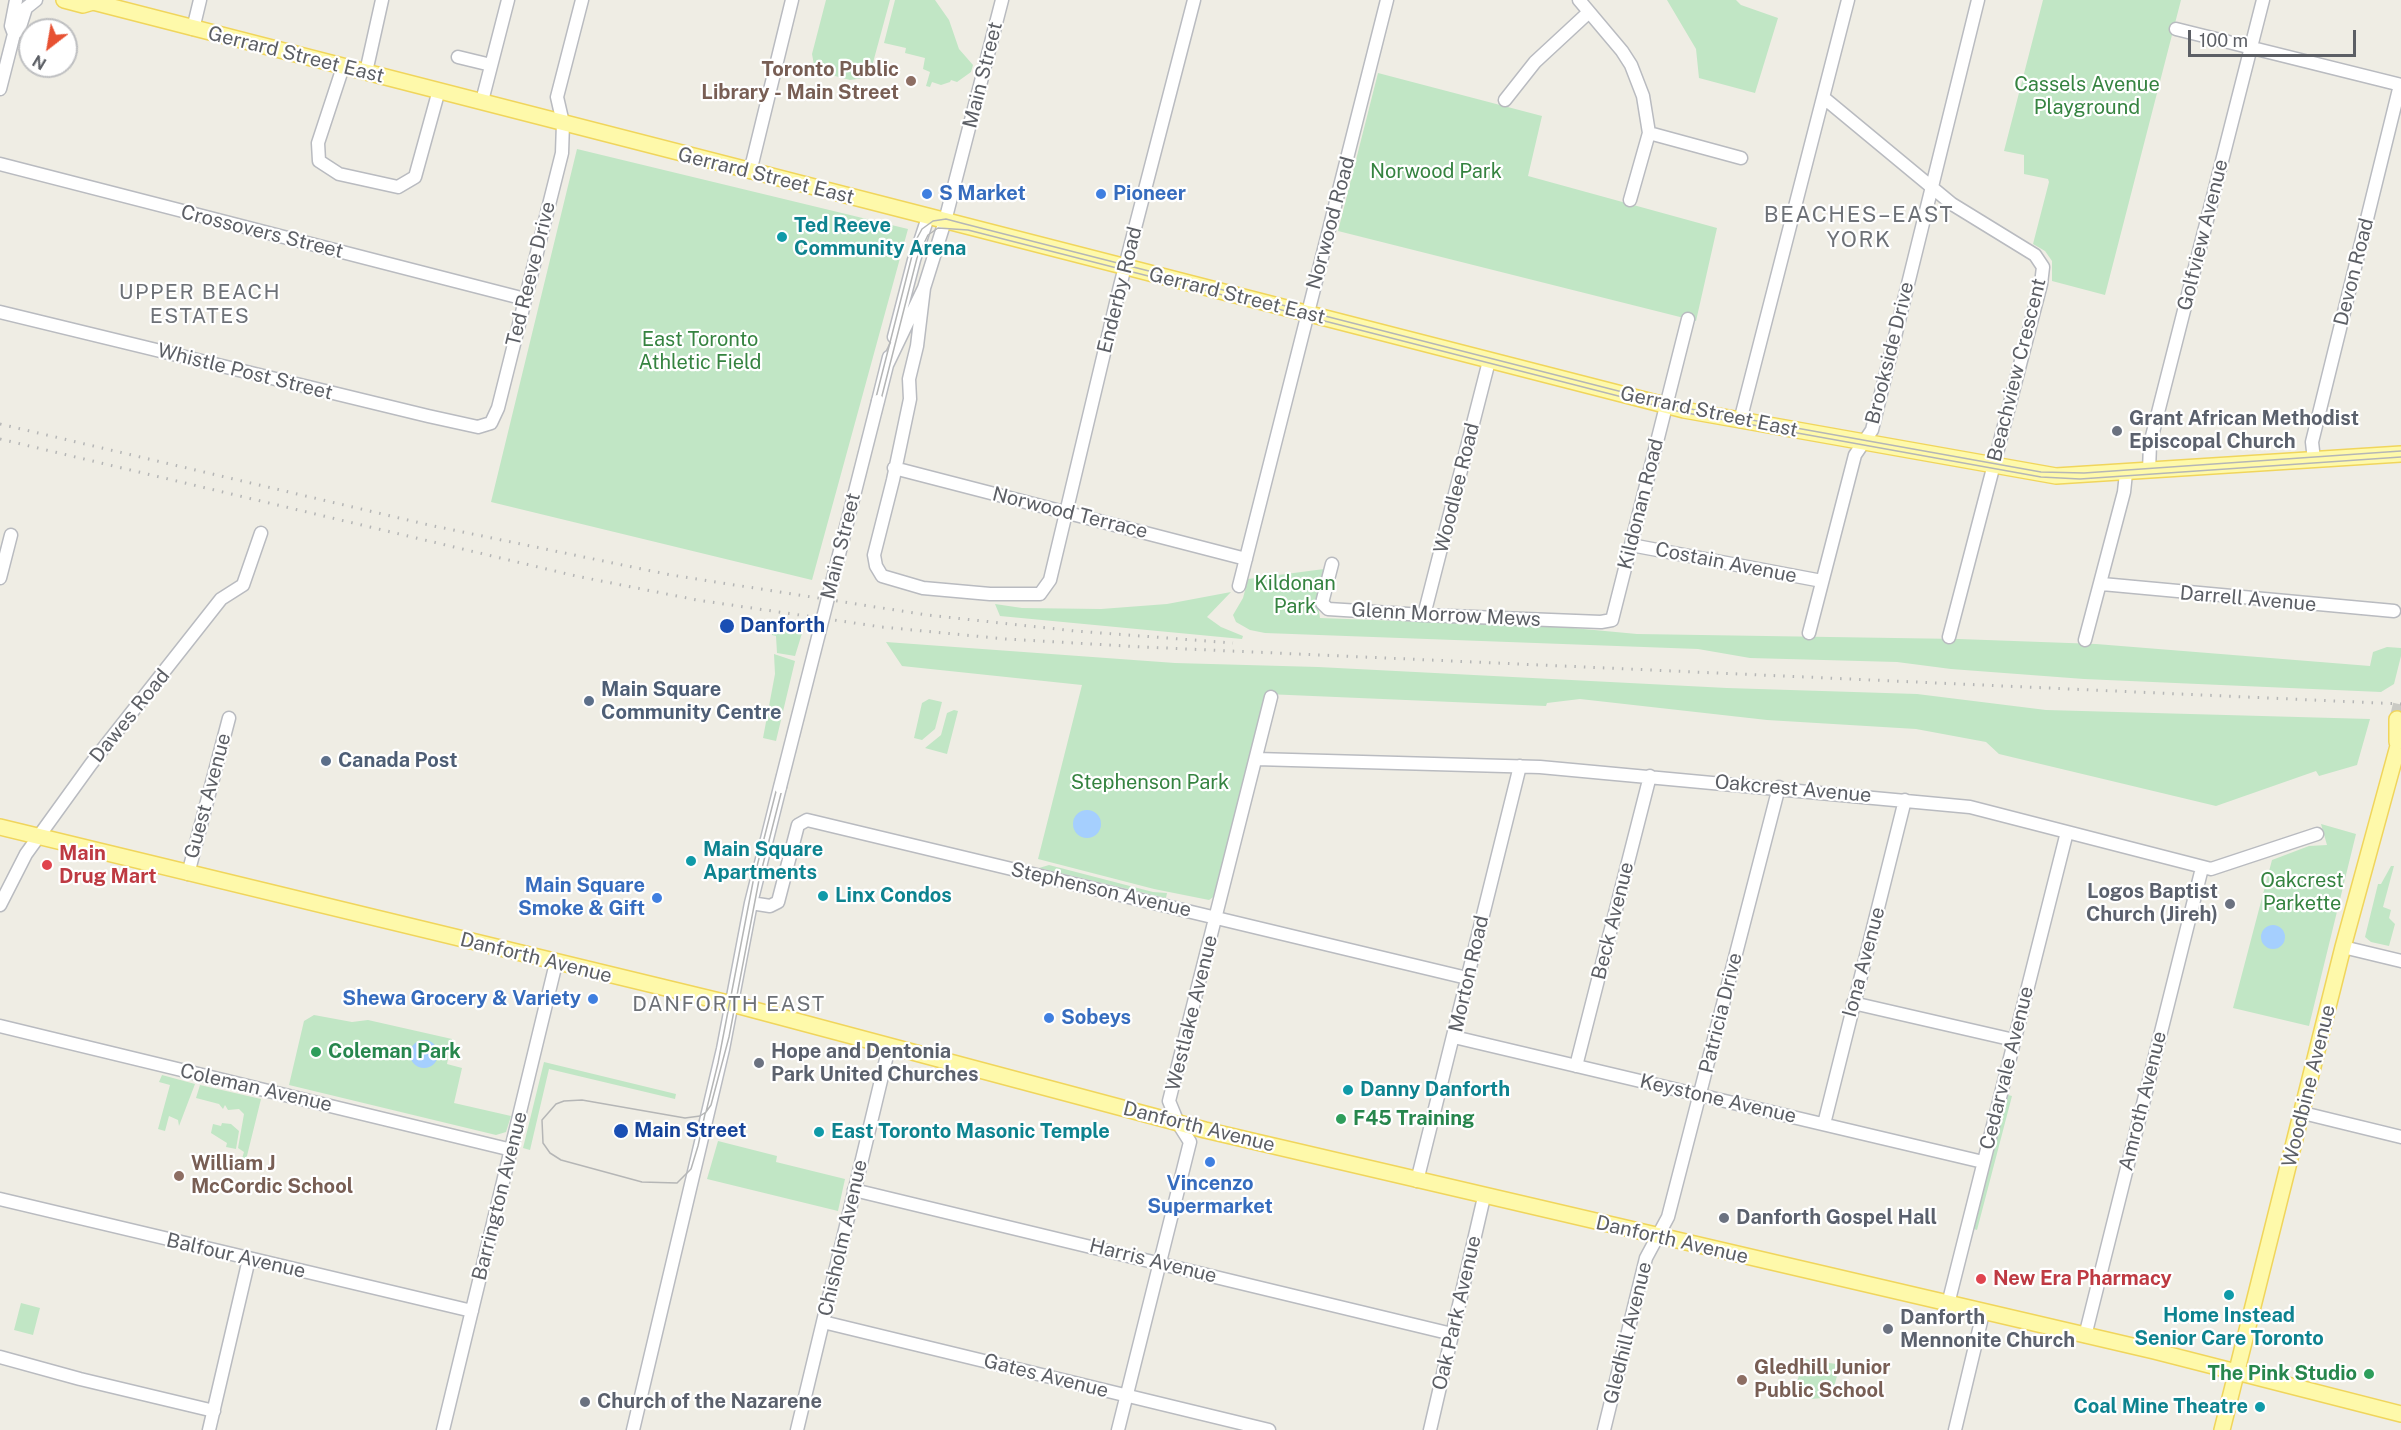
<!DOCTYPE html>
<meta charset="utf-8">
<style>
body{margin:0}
#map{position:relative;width:2401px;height:1430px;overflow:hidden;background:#efede4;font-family:"Public Sans",sans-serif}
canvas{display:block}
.north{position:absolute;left:18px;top:18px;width:60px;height:60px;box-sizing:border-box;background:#fff;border:2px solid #bebfc1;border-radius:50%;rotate:211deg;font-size:16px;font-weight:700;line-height:24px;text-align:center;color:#5c5f65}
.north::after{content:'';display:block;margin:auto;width:21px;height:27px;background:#e75132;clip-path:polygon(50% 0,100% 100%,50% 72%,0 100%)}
.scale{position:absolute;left:2188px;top:30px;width:168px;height:27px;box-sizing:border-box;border:3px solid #5c5f65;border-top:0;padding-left:8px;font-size:18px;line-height:21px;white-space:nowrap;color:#5c5f65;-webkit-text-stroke:4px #fff;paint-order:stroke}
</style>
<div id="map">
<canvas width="2401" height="1430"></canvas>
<div class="north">N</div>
<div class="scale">100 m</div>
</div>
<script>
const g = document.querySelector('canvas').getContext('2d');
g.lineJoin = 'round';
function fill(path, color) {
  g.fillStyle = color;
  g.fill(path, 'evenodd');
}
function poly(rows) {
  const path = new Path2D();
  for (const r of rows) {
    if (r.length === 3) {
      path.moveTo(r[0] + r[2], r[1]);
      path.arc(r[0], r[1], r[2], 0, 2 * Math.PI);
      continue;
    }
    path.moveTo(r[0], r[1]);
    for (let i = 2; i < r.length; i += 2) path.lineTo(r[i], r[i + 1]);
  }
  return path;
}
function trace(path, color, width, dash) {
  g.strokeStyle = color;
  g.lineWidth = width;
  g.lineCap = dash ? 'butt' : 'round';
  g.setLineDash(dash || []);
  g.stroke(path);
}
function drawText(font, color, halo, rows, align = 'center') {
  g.font = font + ' "Public Sans",sans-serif';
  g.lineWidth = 4.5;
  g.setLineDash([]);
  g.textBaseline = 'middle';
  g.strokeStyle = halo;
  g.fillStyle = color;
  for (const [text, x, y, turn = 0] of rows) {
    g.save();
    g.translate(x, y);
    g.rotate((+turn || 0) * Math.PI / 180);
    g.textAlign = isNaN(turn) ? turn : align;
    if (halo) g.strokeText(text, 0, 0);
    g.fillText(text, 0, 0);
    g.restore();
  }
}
fill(poly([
 [826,0,890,0,871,70,864,78,850,80,824,73,814,65,812,54],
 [895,0,935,0,949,20,959,49,973,65,971,72,957,82,951,80,950,82,941,85,932,82,930,87,926,86,930,72,923,69,925,58,905,53,906,48,884,43],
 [1667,0,1736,0,1741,5,1778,18,1755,93,1699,78,1696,49],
 [2043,0,2181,0,2105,295,2052,281,2052,261,2045,251,2033,244,2049,182,2048,179,2024,174,2024,155,2004,151],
 [1378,73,1542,116,1528,176,1717,228,1696,321,1338,231],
 [577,149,908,229,812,580,491,502],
 [1324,569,1325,580,1318,606,1320,618,1562,627,1637,634,1959,639,2096,644,2370,666,2373,652,2387,647,2401,648,2401,656,2394,684,2381,692,2084,679,1951,669,1897,662,1750,658,1698,649,1265,633,1250,630,1236,622,1233,615,1243,598,1248,579],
 [1231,592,1207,617,1221,627,1243,636,1242,639,1000,616,995,604,1022,608,1101,609,1167,604],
 [778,627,803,630,795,656,777,653,776,636,772,635,772,631,777,631],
 [886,642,1175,663,1318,667,1727,688,1917,694,2046,710,2370,719,2357,765,2319,776,2316,771,2216,806,1999,754,1986,742,1916,729,1767,720,1580,699,1547,703,1546,706,1266,694,1216,895,1209,900,1154,889,1038,859,1082,685,902,666],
 [774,654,795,661,776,741,763,738,775,674],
 [929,699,942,702,935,729,922,740,914,738,922,703],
 [954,710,958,711,947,754,925,748,941,735,947,713],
 [2321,824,2356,834,2309,1026,2233,1008,2272,860,2309,846,2327,845],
 [1049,865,1153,892,1167,893,1166,898,1039,868],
 [2391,866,2394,866,2383,907,2391,910,2389,918,2395,924,2389,946,2371,942,2365,937,2378,884,2381,884],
 [314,1015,352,1022,368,1020,452,1039,447,1064,462,1068,454,1103,511,1116,506,1132,496,1135,289,1085,304,1021],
 [544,1062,676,1094,675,1099,549,1069,530,1150,523,1148],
 [162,1075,195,1084,179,1126,178,1120,169,1116,165,1131,158,1129,170,1085,159,1082],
 [200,1085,261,1099,244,1168,240,1165,244,1152,238,1148,244,1114,239,1109,228,1110,225,1105,223,1109,219,1104,196,1098],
 [2008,1095,2012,1096,1977,1230,1974,1229],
 [222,1123,231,1124,239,1131,236,1149,226,1147,227,1143,211,1133,213,1124,221,1126],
 [718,1141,777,1156,776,1162,845,1179,838,1211,707,1179],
 [21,1303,40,1308,33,1335,14,1330],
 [1804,1359,1836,1364,1839,1369,1834,1387,1822,1398,1811,1399,1798,1388,1797,1382]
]), '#c1e6c5');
fill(poly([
 [1087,824,14],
 [2273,937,12],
 [424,1054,14]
]), '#a5cffe');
trace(poly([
 [2397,719,2401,702]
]), '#cacac4', 15, [15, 8]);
const minor = poly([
 [1579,0,1622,51,1631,65,1643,96,1649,133,1630,200],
 [193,29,200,0],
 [2176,29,2401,85],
 [14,34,11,26,16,0],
 [458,57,491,65],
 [343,67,318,143,319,161,339,174,398,187,415,177,439,90],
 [366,72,382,0],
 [0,89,14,34,19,30,26,8,36,0],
 [1824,98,1952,204,2035,255,2043,267,2041,284,1949,637],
 [1505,100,1535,62,1589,12],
 [482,101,508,0],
 [1649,133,1741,158],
 [0,164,525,299],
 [750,172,792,0],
 [924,288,917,346,909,379,910,399,893,480,874,555,876,566,882,576,923,588,990,594,1040,594,1050,580,1120,286,1194,0],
 [0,312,428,416,478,427,491,423,498,408,562,153,563,123,557,97,582,0],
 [894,337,914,260,928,217],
 [887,365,924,288,945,221,1002,0],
 [878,401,889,357],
 [1740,421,1848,0],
 [2314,460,2312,442,2400,85],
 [894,468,1246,559],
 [2149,471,2150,444,2263,0],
 [1631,545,1822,581],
 [1332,564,1322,603,1328,609,1424,615,1601,622,1612,620,1688,319],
 [0,578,11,535],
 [2102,584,2394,611],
 [1239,586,1387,0],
 [1424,615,1489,361],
 [1809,633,1855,455,1872,430,1978,0],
 [2085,640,2124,492,2126,473],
 [1256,759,1540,767,1970,807,2211,869,2317,834],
 [188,874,229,718],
 [751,903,770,906,778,902,798,825,807,820,1467,978],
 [0,905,26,854,91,764,221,599,243,585,261,533],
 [2343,947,2401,961],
 [1853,1003,2014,1040],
 [0,1026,512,1150],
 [1454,1037,1983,1162],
 [1576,1066,1650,776],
 [2303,1113,2401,1137],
 [1824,1124,1905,800],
 [1417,1181,1520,766],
 [854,1190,1452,1334],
 [0,1199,472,1311],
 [1948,1304,2067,832],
 [823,1322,1269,1430],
 [2085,1336,2202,868],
 [0,1357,80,1379,214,1411],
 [209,1430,249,1259],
 [443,1430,556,963],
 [633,1430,723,1049,751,903,780,787],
 [797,1430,889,1047],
 [1118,1430,1190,1142,1178,1123,1169,1101,1271,697],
 [1430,1430,1484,1197],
 [1604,1430,1646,1258,1668,1217,1779,787],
 [1955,1430,1983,1313]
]);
const major = poly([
 [64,0,83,5,93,2,1684,410,2056,476,2401,454],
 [2397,719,2397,742],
 [0,827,732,1004,1205,1130,2154,1351,2401,1414],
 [2222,1430,2343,947,2401,735]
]);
trace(minor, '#b9bbc0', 15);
trace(major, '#f0d55c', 18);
trace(minor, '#fff', 12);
trace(major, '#fef9aa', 15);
trace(poly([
 [2401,451,2084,473,2041,472,1685,408,965,224,946,219,933,221,922,229,916,240,753,882,718,1063,706,1112,705,1114,698,1146,691,1169,677,1183,642,1182,561,1160,550,1153,543,1143,542,1120,556,1104,564,1101,582,1100,685,1118,700,1116,706,1112,711,1105,729,1037,759,880,917,258,928,235,938,228,968,230,1681,412,2041,477,2080,479,2401,457]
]), '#b5b6b6', 1.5);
trace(poly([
 [0,424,429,525,671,575,927,615,1075,631,1233,643],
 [0,439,576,576,697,600,882,627,1006,639,1143,647,2401,704]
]), '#b5b6b6', 3, [1.5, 8]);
const minorBridge = poly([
 [780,787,878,401]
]);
trace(minorBridge, '#b9bbc0', 15, []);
trace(minorBridge, '#fff', 12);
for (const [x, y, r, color] of [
 [911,81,6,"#8d6e63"],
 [927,194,6,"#3f7fe0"],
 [1101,194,6,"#3f7fe0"],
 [782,237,6,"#0f9aa8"],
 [2117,431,6,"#6b7280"],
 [727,626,8,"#1a4fb4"],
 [589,701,6,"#5c6f8a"],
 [326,761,6,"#5c6f8a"],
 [691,861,6,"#0f9aa8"],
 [47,865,6,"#e0444e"],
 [823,896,6,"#0f9aa8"],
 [657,898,6,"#3f7fe0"],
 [2230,904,6,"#6b7280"],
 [593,999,6,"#3f7fe0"],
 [1049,1018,6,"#3f7fe0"],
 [316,1052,6,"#2e9e5b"],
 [759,1063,6,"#6b7280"],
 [1348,1090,6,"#0f9aa8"],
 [1341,1119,6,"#2e9e5b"],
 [621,1131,8,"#1a4fb4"],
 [819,1132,6,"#0f9aa8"],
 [1210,1162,6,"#3f7fe0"],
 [179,1176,6,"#8d6e63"],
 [1724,1218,6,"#6b7280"],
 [1981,1279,6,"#e0444e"],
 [2229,1295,6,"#0f9aa8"],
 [1888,1329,6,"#6b7280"],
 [2369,1374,6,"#2e9e5b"],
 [1742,1380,6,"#8d6e63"],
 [585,1402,6,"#6b7280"],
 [2260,1407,6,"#0f9aa8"]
]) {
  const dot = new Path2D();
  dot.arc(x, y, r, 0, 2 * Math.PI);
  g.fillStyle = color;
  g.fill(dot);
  trace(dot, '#fff', 2);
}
drawText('20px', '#5c5f65', '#fff', [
 ["Gerrard Street East",296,55,14],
 ["Main Street",983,75,-76],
 ["Gerrard Street East",766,176,14],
 ["Norwood Road",1331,223,-75],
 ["Crossovers Street",262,232,14],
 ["Golfview Avenue",2203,235,-76],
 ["Devon Road",2354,272,-76],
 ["Ted Reeve Drive",531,274,-76],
 ["Enderby Road",1120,290,-76],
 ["Gerrard Street East",1237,296,14],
 ["Brookside Drive",1890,353,-76],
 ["Beachview Crescent",2017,370,-76],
 ["Whistle Post Street",245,372,14],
 ["Gerrard Street East",1709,412,12],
 ["Woodlee Road",1457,488,-76],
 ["Kildonan Road",1641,504,-76],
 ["Norwood Terrace",1070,513,14],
 ["Main Street",841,546,-76],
 ["Costain Avenue",1726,563,11],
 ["Darrell Avenue",2248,599,5],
 ["Glenn Morrow Mews",1446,615,3],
 ["Dawes Road",130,716,-51],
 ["Oakcrest Avenue",1793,789,5],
 ["Guest Avenue",208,796,-75],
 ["Stephenson Avenue",1101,890,13],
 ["Beck Avenue",1613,921,-76],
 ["Danforth Avenue",536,958,14],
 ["Iona Avenue",1864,962,-75],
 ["Morton Road",1469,974,-77],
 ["Westlake Avenue",1192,1013,-76],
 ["Patricia Drive",1721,1013,-76],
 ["Cedarvale Avenue",2007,1068,-76],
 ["Woodbine Avenue",2309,1086,-76],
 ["Coleman Avenue",256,1088,13],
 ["Keystone Avenue",1718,1099,13],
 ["Amroth Avenue",2143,1101,-76],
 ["Danforth Avenue",1199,1127,14],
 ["Barrington Avenue",500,1196,-76],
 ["Chisholm Avenue",843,1238,-77],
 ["Danforth Avenue",1672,1240,13],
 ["Balfour Avenue",236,1256,13],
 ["Harris Avenue",1153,1261,14],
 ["Oak Park Avenue",1457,1313,-77],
 ["Gledhill Avenue",1628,1333,-76],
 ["Gates Avenue",1046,1376,14]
]);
drawText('bold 20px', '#785e54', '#fff', [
 ["Toronto Public",899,70,"right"],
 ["Library - Main Street",899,93,"right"],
 ["William J",191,1164],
 ["McCordic School",191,1187],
 ["Gledhill Junior",1754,1368],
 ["Public School",1754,1391]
], 'left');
drawText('20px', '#358340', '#fff', [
 ["Cassels Avenue",2087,85],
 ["Playground",2087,108],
 ["Norwood Park",1436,172],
 ["East Toronto",700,340],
 ["Athletic Field",700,363],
 ["Kildonan",1295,584],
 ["Park",1295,607],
 ["Stephenson Park",1150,783],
 ["Oakcrest",2302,881],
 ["Parkette",2302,904]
]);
drawText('bold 20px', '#366cbe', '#fff', [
 ["S Market",939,194],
 ["Pioneer",1113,194],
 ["Main Square",645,886,"right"],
 ["Smoke & Gift",645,909,"right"],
 ["Shewa Grocery & Variety",581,999,"right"],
 ["Sobeys",1061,1018],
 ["Vincenzo",1210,1184,"center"],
 ["Supermarket",1210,1207,"center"]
], 'left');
drawText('bold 20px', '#0d838f', '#fff', [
 ["Ted Reeve",794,226],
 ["Community Arena",794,249],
 ["Main Square",703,850],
 ["Apartments",703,873],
 ["Linx Condos",835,896],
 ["Danny Danforth",1360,1090],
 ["East Toronto Masonic Temple",831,1132],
 ["Home Instead",2229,1316,"center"],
 ["Senior Care Toronto",2229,1339,"center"],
 ["Coal Mine Theatre",2248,1407,"right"]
], 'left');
drawText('bold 20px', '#5b616d', '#fff', [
 ["Grant African Methodist",2129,419],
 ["Episcopal Church",2129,442],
 ["Logos Baptist",2218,892,"right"],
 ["Church (Jireh)",2218,915,"right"],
 ["Hope and Dentonia",771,1052],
 ["Park United Churches",771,1075],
 ["Danforth Gospel Hall",1736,1218],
 ["Danforth",1900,1318],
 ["Mennonite Church",1900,1341],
 ["Church of the Nazarene",597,1402]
], 'left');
drawText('bold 20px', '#164399', '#fff', [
 ["Danforth",740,626],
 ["Main Street",634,1131]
], 'left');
drawText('bold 20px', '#4e5e75', '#fff', [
 ["Main Square",601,690],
 ["Community Centre",601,713],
 ["Canada Post",338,761]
], 'left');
drawText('bold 20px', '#be3a42', '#fff', [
 ["Main",59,854],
 ["Drug Mart",59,877],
 ["New Era Pharmacy",1993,1279]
], 'left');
drawText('bold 20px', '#27864d', '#fff', [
 ["Coleman Park",328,1052],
 ["F45 Training",1353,1119],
 ["The Pink Studio",2357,1374,"right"]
], 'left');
g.letterSpacing = '1.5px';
drawText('21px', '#6d7177', '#fff', [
 ["UPPER BEACH",200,293],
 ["ESTATES",200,317],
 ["DANFORTH EAST",729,1005]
]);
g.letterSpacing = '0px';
g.letterSpacing = '1.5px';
drawText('22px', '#6d7177', '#fff', [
 ["BEACHES–EAST",1859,215],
 ["YORK",1859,240]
]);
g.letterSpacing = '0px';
</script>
